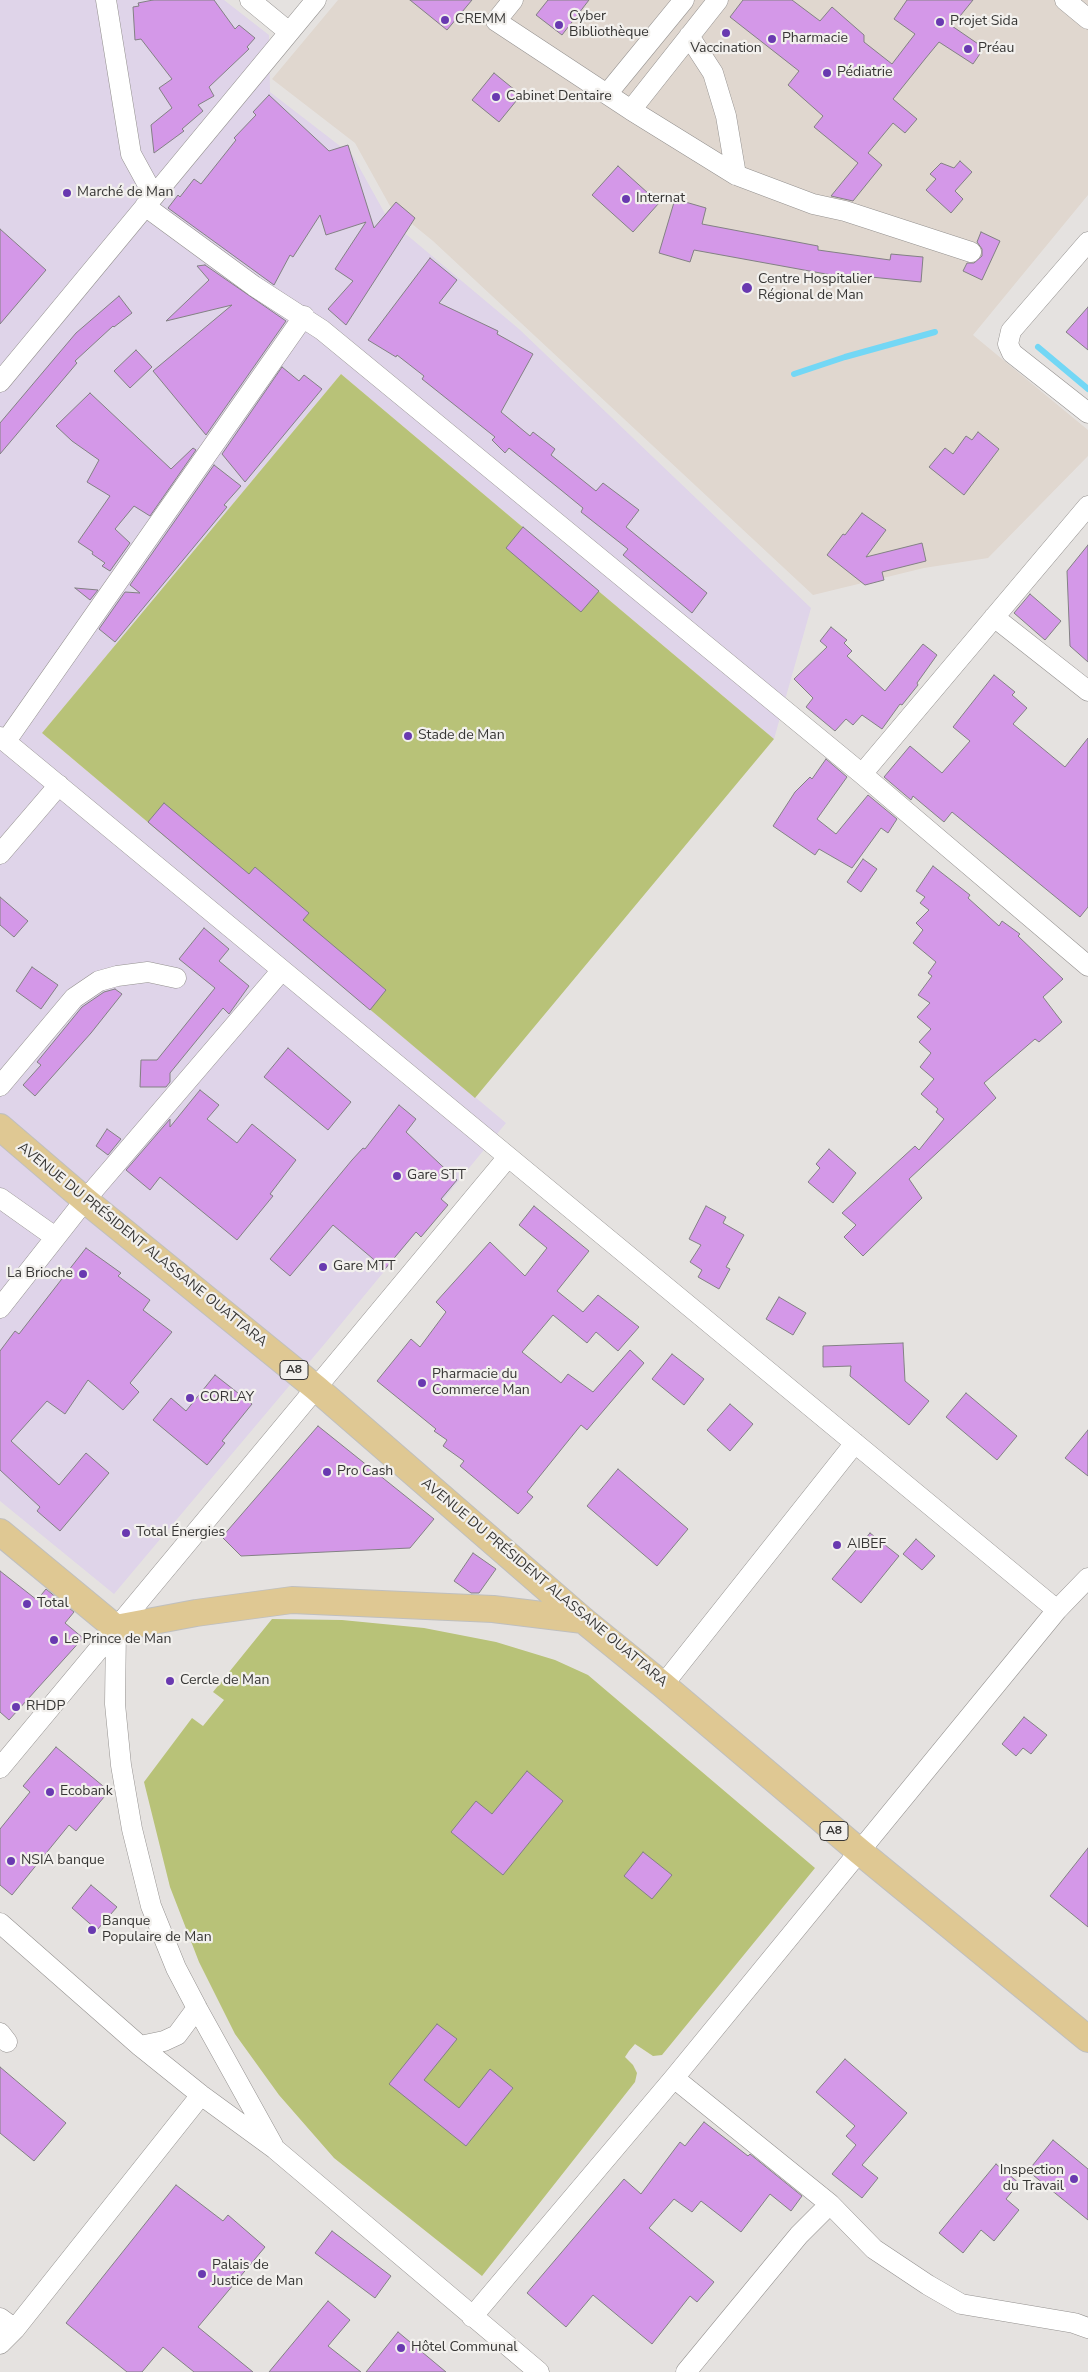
<!DOCTYPE html>
<meta charset="utf-8">
<style>
body{margin:0}
canvas{display:block;background:#e5e2e0}
</style>
<canvas width="1088" height="2372"></canvas>
<script>
const g = document.querySelector('canvas').getContext('2d');
g.lineJoin = 'round';
function fill(path, color) {
  g.fillStyle = color;
  g.fill(path, 'evenodd');
}
function poly(rows) {
  const path = new Path2D();
  for (const r of rows) {
    path.moveTo(r[0], r[1]);
    for (let i = 2; i < r.length; i += 2) path.lineTo(r[i], r[i + 1]);
  }
  return path;
}
function trace(path, color, width, dash) {
  g.strokeStyle = color;
  g.lineWidth = width;
  g.lineCap = dash ? 'butt' : 'round';
  g.setLineDash(dash || []);
  g.stroke(path);
}
function drawText(font, color, halo, rows, align = 'center') {
  g.font = font + ' "Nunito Sans",sans-serif';
  g.lineWidth = 4.5;
  g.setLineDash([]);
  g.textBaseline = 'middle';
  g.strokeStyle = halo;
  g.fillStyle = color;
  for (const [text, x, y, turn = 0] of rows) {
    g.save();
    g.translate(x, y);
    g.rotate((+turn || 0) * Math.PI / 180);
    g.textAlign = isNaN(turn) ? turn : align;
    if (halo) g.strokeText(text, 0, 0);
    g.fillText(text, 0, 0);
    g.restore();
  }
}
fill(poly([
 [0,0,224,0,269,35,270,92,353,156,388,219,519,329,811,608,774,739,341,374,42,733,506,1123,327,1341,114,1594,0,1501]
]), '#dfd4e9');
fill(poly([
 [338,0,1088,0,1088,195,973,335,1088,430,1088,456,988,558,924,568,813,595,433,241,390,206,355,143,272,79]
]), '#e0d7cf');
fill(poly([
 [341,374,774,739,475,1098,42,733],
 [272,1619,342,1620,424,1628,496,1642,555,1660,588,1675,815,1868,662,2055,653,2056,635,2044,629,2051,625,2057,633,2065,637,2073,635,2082,482,2276,334,2158,279,2095,235,2034,199,1962,170,1887,144,1782,192,1718,203,1726,224,1700,213,1692]
]), '#b8c278');
trace(poly([
 [1038,347,1088,389],
 [794,374,845,357,935,332]
]), '#73d7f5', 6);
const building = poly([
 [153,0,214,0,235,29,239,25,255,38,247,47,249,49,209,87,214,96,198,105,203,111,182,129,184,131,154,153,151,125,172,108,159,88,172,79,141,39,135,40,133,7,139,6,138,3,153,0],
 [410,0,472,0,447,30,410,0],
 [548,0,589,0,562,35,536,15,548,0],
 [743,0,792,0,820,21,832,7,864,35,864,42,892,64,915,34,894,19,907,0,973,0,952,26,984,48,973,64,939,42,925,59,893,99,917,119,905,133,893,123,868,153,882,165,853,201,831,196,858,163,814,127,823,116,788,85,799,71,730,17,743,0],
 [494,73,521,95,499,122,472,100,494,73],
 [269,95,329,151,348,145,374,228,396,202,415,218,346,325,328,309,353,281,335,269,366,222,326,235,320,215,293,257,290,255,274,285,168,208,178,195,180,197,194,179,201,184,236,140,234,138,256,115,253,112,269,95],
 [960,161,972,172,955,191,963,199,951,213,926,190,936,179,930,174,941,163,954,168,960,161],
 [618,166,659,203,633,232,592,195,618,166],
 [675,199,706,208,702,224,818,246,818,250,890,260,891,254,923,257,921,282,871,277,870,282,694,250,690,262,659,253,675,199],
 [0,229,46,270,0,324,0,229],
 [981,232,1000,241,982,280,963,271,967,263,974,263,982,256,982,249,977,242,981,232],
 [430,258,457,280,439,303,498,331,497,334,533,354,501,412,530,436,533,432,555,449,551,455,596,491,603,483,639,510,626,527,707,593,692,613,623,555,628,549,581,512,583,508,561,490,509,448,505,453,492,440,495,437,422,379,424,376,397,355,396,357,368,340,430,258],
 [205,265,286,321,206,435,153,371,232,305,166,321,209,280,197,266,205,265],
 [119,296,132,313,114,327,113,326,75,361,77,363,0,454,0,423,76,333,119,296],
 [1088,307,1088,350,1066,332,1088,307],
 [136,350,152,367,130,388,114,371,136,350],
 [282,367,299,381,304,375,322,389,245,482,222,454,282,367],
 [90,393,171,469,193,448,196,450,150,516,134,506,115,529,130,543,110,571,102,566,105,563,92,554,93,552,78,542,110,496,87,482,99,460,72,441,56,426,90,393],
 [978,432,999,449,964,495,929,467,945,448,953,454,966,436,972,440,978,432],
 [214,465,241,486,224,505,227,507,115,642,99,629,125,592,140,593,130,585,214,465],
 [862,513,886,530,866,557,922,543,926,561,882,572,884,580,865,585,827,555,843,534,845,535,862,513],
 [523,527,599,591,581,612,506,548,523,527],
 [1088,545,1088,662,1070,646,1067,571,1088,545],
 [75,588,98,590,90,600,75,588],
 [1030,594,1061,621,1045,640,1014,613,1030,594],
 [831,627,847,640,844,643,852,651,847,656,885,691,923,644,937,655,917,683,918,685,902,705,900,704,882,729,862,715,853,725,846,719,835,731,806,707,813,698,794,679,827,647,820,641,831,627],
 [994,675,1015,692,1012,695,1027,708,1013,724,1065,767,1088,738,1088,907,1080,917,952,812,944,822,913,796,911,800,884,777,910,746,942,773,970,741,953,727,994,675],
 [826,759,847,777,817,819,836,834,868,795,897,819,888,833,881,828,852,868,819,849,815,855,773,826,795,792,810,777,812,779,826,759],
 [164,803,249,874,255,867,309,913,303,920,386,990,370,1010,148,822,164,803],
 [863,859,877,869,861,892,847,882,863,859],
 [933,866,970,895,968,898,999,926,1002,921,1020,934,1018,936,1063,979,1043,997,1062,1022,1039,1042,1035,1039,984,1083,996,1098,909,1179,922,1198,863,1256,844,1237,856,1225,842,1213,915,1146,919,1150,944,1119,936,1112,938,1109,921,1094,934,1079,920,1067,931,1053,919,1042,931,1029,917,1017,930,1003,918,995,932,976,928,973,936,962,913,943,923,930,916,923,929,910,920,903,925,897,916,891,933,866],
 [0,897,28,921,14,937,0,925,0,897],
 [204,928,229,949,219,961,249,986,229,1014,223,1008,170,1073,170,1082,166,1087,140,1087,141,1060,157,1060,215,988,179,959,204,928],
 [32,967,58,985,41,1009,16,991,32,967],
 [115,989,122,994,91,1033,35,1096,23,1085,41,1065,37,1062,82,1007,104,992,115,989],
 [288,1048,351,1102,328,1130,264,1077,288,1048],
 [200,1090,219,1105,207,1119,237,1143,252,1124,296,1160,270,1194,273,1196,237,1240,160,1177,150,1190,126,1170,170,1119,170,1127,200,1090],
 [399,1105,416,1119,406,1132,457,1180,441,1199,448,1205,421,1237,416,1232,385,1269,333,1225,290,1276,270,1259,352,1160,363,1148,365,1149,399,1105],
 [107,1129,121,1139,108,1155,96,1146,107,1129],
 [829,1149,856,1173,833,1203,808,1182,820,1168,816,1164,829,1149],
 [534,1206,589,1251,557,1291,583,1312,598,1295,639,1327,618,1351,596,1332,587,1343,553,1315,522,1352,561,1383,568,1374,593,1392,630,1350,644,1363,587,1430,581,1425,564,1446,527,1492,533,1497,518,1514,460,1466,464,1461,443,1446,447,1440,434,1431,436,1429,377,1381,411,1339,420,1347,446,1312,436,1302,490,1242,525,1276,547,1248,519,1225,534,1206],
 [706,1206,726,1217,723,1223,744,1235,726,1267,730,1269,719,1289,698,1277,702,1270,690,1262,701,1245,689,1239,706,1206],
 [86,1248,121,1273,118,1276,150,1300,143,1310,172,1332,130,1383,139,1392,123,1410,88,1380,65,1414,47,1401,11,1441,59,1485,86,1453,109,1473,60,1531,37,1511,40,1507,0,1470,0,1351,15,1331,19,1334,86,1248],
 [779,1297,806,1313,793,1335,766,1319,779,1297],
 [903,1343,905,1381,929,1401,909,1425,850,1376,851,1366,823,1367,823,1346,903,1343],
 [672,1354,704,1379,684,1405,652,1379,672,1354],
 [215,1375,252,1404,222,1441,225,1443,207,1465,153,1420,171,1398,186,1411,215,1375],
 [966,1393,1017,1436,997,1460,946,1417,966,1393],
 [730,1404,753,1424,730,1451,707,1430,730,1404],
 [318,1426,434,1519,410,1548,241,1556,222,1537,318,1426],
 [1088,1430,1088,1476,1065,1458,1088,1430],
 [618,1469,688,1529,657,1566,587,1506,618,1469],
 [870,1533,899,1556,861,1603,832,1579,870,1533],
 [916,1539,935,1556,922,1570,903,1554,916,1539],
 [473,1553,496,1569,479,1593,471,1593,454,1581,473,1553],
 [0,1571,37,1600,46,1589,74,1612,65,1623,83,1638,9,1720,0,1712,0,1571],
 [1024,1717,1047,1735,1031,1754,1023,1748,1016,1756,1002,1744,1024,1717],
 [56,1747,109,1791,76,1831,69,1825,12,1895,0,1885,0,1829,30,1792,23,1786,56,1747],
 [527,1771,563,1801,503,1875,451,1832,476,1801,492,1814,527,1771],
 [1088,1848,1088,1927,1050,1896,1088,1848],
 [643,1852,672,1875,652,1899,624,1876,643,1852],
 [91,1885,117,1907,97,1930,72,1908,91,1885],
 [437,2024,457,2039,424,2080,459,2108,490,2069,513,2088,466,2146,389,2084,437,2024],
 [845,2059,907,2113,862,2165,878,2178,862,2198,832,2174,856,2145,846,2136,855,2126,816,2092,845,2059],
 [0,2067,66,2123,34,2161,0,2133,0,2067],
 [704,2122,748,2156,750,2154,802,2196,791,2211,770,2194,741,2232,701,2201,692,2212,674,2199,649,2228,714,2282,697,2302,690,2296,652,2344,593,2295,566,2327,527,2293,624,2179,641,2194,680,2142,685,2146,704,2122],
 [1053,2140,1088,2169,1088,2220,1028,2171,1053,2140],
 [996,2164,1019,2183,1006,2199,1019,2210,994,2241,981,2230,963,2253,939,2233,996,2164],
 [176,2185,223,2221,228,2215,265,2247,198,2327,253,2372,194,2372,163,2347,142,2372,127,2372,66,2323,176,2185],
 [332,2231,391,2276,375,2298,315,2253,332,2231],
 [328,2301,350,2320,328,2346,361,2372,269,2372,328,2301],
 [398,2332,446,2372,366,2372,398,2332]
]);
fill(building, '#d498e8');
trace(building, '#838184', 1);
const minor = poly([
 [106,0,131,154,154,196],
 [250,0,289,32],
 [513,0,496,21,631,110,736,175,813,204,845,211,971,252],
 [1065,0,1088,19],
 [689,36,713,73,726,116,736,175],
 [607,94,684,0],
 [631,110,718,0],
 [145,206,254,286,322,330,862,774,1088,966],
 [1088,242,1011,331,1008,344,1012,353,1088,413],
 [0,382,316,0],
 [994,617,1088,691],
 [0,737,1057,1610],
 [6,741,304,316],
 [862,774,1088,506],
 [0,854,59,785],
 [0,1086,74,998,99,981,117,976,148,972,176,978],
 [0,1198,55,1237],
 [0,1308,85,1200,282,970],
 [116,1628,115,1704,121,1765,132,1829,151,1906,176,1968,197,2008,273,2145],
 [663,1685,855,1443],
 [0,1768,508,1157],
 [0,1923,140,2046,201,2095,275,2149,539,2372],
 [0,2033,7,2042],
 [140,2046,164,2041,177,2035,197,2008],
 [674,2078,830,2204,874,2249,928,2285,961,2304,1074,2323,1088,2328],
 [472,2317,674,2078,1057,1610,1088,1578],
 [0,2318,15,2329],
 [0,2344,15,2329,201,2095],
 [686,2372,799,2235,830,2204]
]);
const major = poly([
 [0,1127,85,1200,316,1388,583,1620,663,1685,859,1851,1088,2039],
 [0,1532,116,1628,196,1613,292,1600,493,1609,583,1620]
]);
trace(minor, '#94918f', 21);
trace(major, '#bfbfbe', 28);
trace(minor, '#fff', 20);
trace(major, '#dfc893', 26);
for (const [x, y, r, color] of [
 [445,20,5,"#6939b0"],
 [940,22,5,"#6939b0"],
 [559,25,5,"#6939b0"],
 [726,33,5,"#6939b0"],
 [772,39,5,"#6939b0"],
 [968,49,5,"#6939b0"],
 [827,73,5,"#6939b0"],
 [496,97,5,"#6939b0"],
 [67,193,5,"#6939b0"],
 [626,199,5,"#6939b0"],
 [747,288,6,"#6939b0"],
 [408,736,5,"#6939b0"],
 [397,1176,5,"#6939b0"],
 [323,1267,5,"#6939b0"],
 [83,1274,5,"#6939b0"],
 [422,1383,5,"#6939b0"],
 [190,1398,5,"#6939b0"],
 [327,1472,5,"#6939b0"],
 [126,1533,5,"#6939b0"],
 [837,1545,5,"#6939b0"],
 [27,1604,5,"#6939b0"],
 [54,1640,5,"#6939b0"],
 [170,1681,5,"#6939b0"],
 [16,1707,5,"#6939b0"],
 [50,1792,5,"#6939b0"],
 [11,1861,5,"#6939b0"],
 [92,1930,5,"#6939b0"],
 [1074,2179,5,"#6939b0"],
 [202,2274,5,"#6939b0"],
 [401,2348,5,"#6939b0"]
]) {
  const dot = new Path2D();
  dot.arc(x, y, r, 0, 2 * Math.PI);
  g.fillStyle = color;
  g.fill(dot);
  trace(dot, '#f2f0ed', 2);
}
for (const [x, y, w] of [
 [294,1370,28],
 [834,1831,28]
]) {
  const box = new Path2D();
  box.roundRect(x - w / 2, y - 9.5, w, 19, 4);
  g.fillStyle = '#f2f0ed';
  g.fill(box);
  trace(box, '#373635', 1);
}
drawText('bold 12px', '#373635', null, [
 ["A8",294,1370],
 ["A8",834,1831]
]);
drawText('14px', '#373635', '#f2f0ed', [
 ["Cyber",569,17],
 ["Bibliothèque",569,33],
 ["CREMM",455,20],
 ["Projet Sida",950,22],
 ["Pharmacie",782,39],
 ["Vaccination",726,49,"center"],
 ["Préau",978,49],
 ["Pédiatrie",837,73],
 ["Cabinet Dentaire",506,97],
 ["Marché de Man",77,193],
 ["Internat",636,199],
 ["Centre Hospitalier",758,280],
 ["Régional de Man",758,296],
 ["Stade de Man",418,736],
 ["Gare STT",407,1176],
 ["Gare MTT",333,1267],
 ["La Brioche",73,1274,"right"],
 ["Pharmacie du",432,1375],
 ["Commerce Man",432,1391],
 ["CORLAY",200,1398],
 ["Pro Cash",337,1472],
 ["Total Énergies",136,1533],
 ["AIBEF",847,1545],
 ["Total",37,1604],
 ["Le Prince de Man",64,1640],
 ["Cercle de Man",180,1681],
 ["RHDP",26,1707],
 ["Ecobank",60,1792],
 ["NSIA banque",21,1861],
 ["Banque",102,1922],
 ["Populaire de Man",102,1938],
 ["Inspection",1064,2171,"right"],
 ["du Travail",1064,2187,"right"],
 ["Palais de",212,2266],
 ["Justice de Man",212,2282],
 ["Hôtel Communal",411,2348]
], 'left');
drawText('14px', '#373635', '#f2f0ed', [
 ["AVENUE DU PRÉSIDENT ALASSANE OUATTARA",142,1245,39],
 ["AVENUE DU PRÉSIDENT ALASSANE OUATTARA",544,1583,40]
]);
</script>
